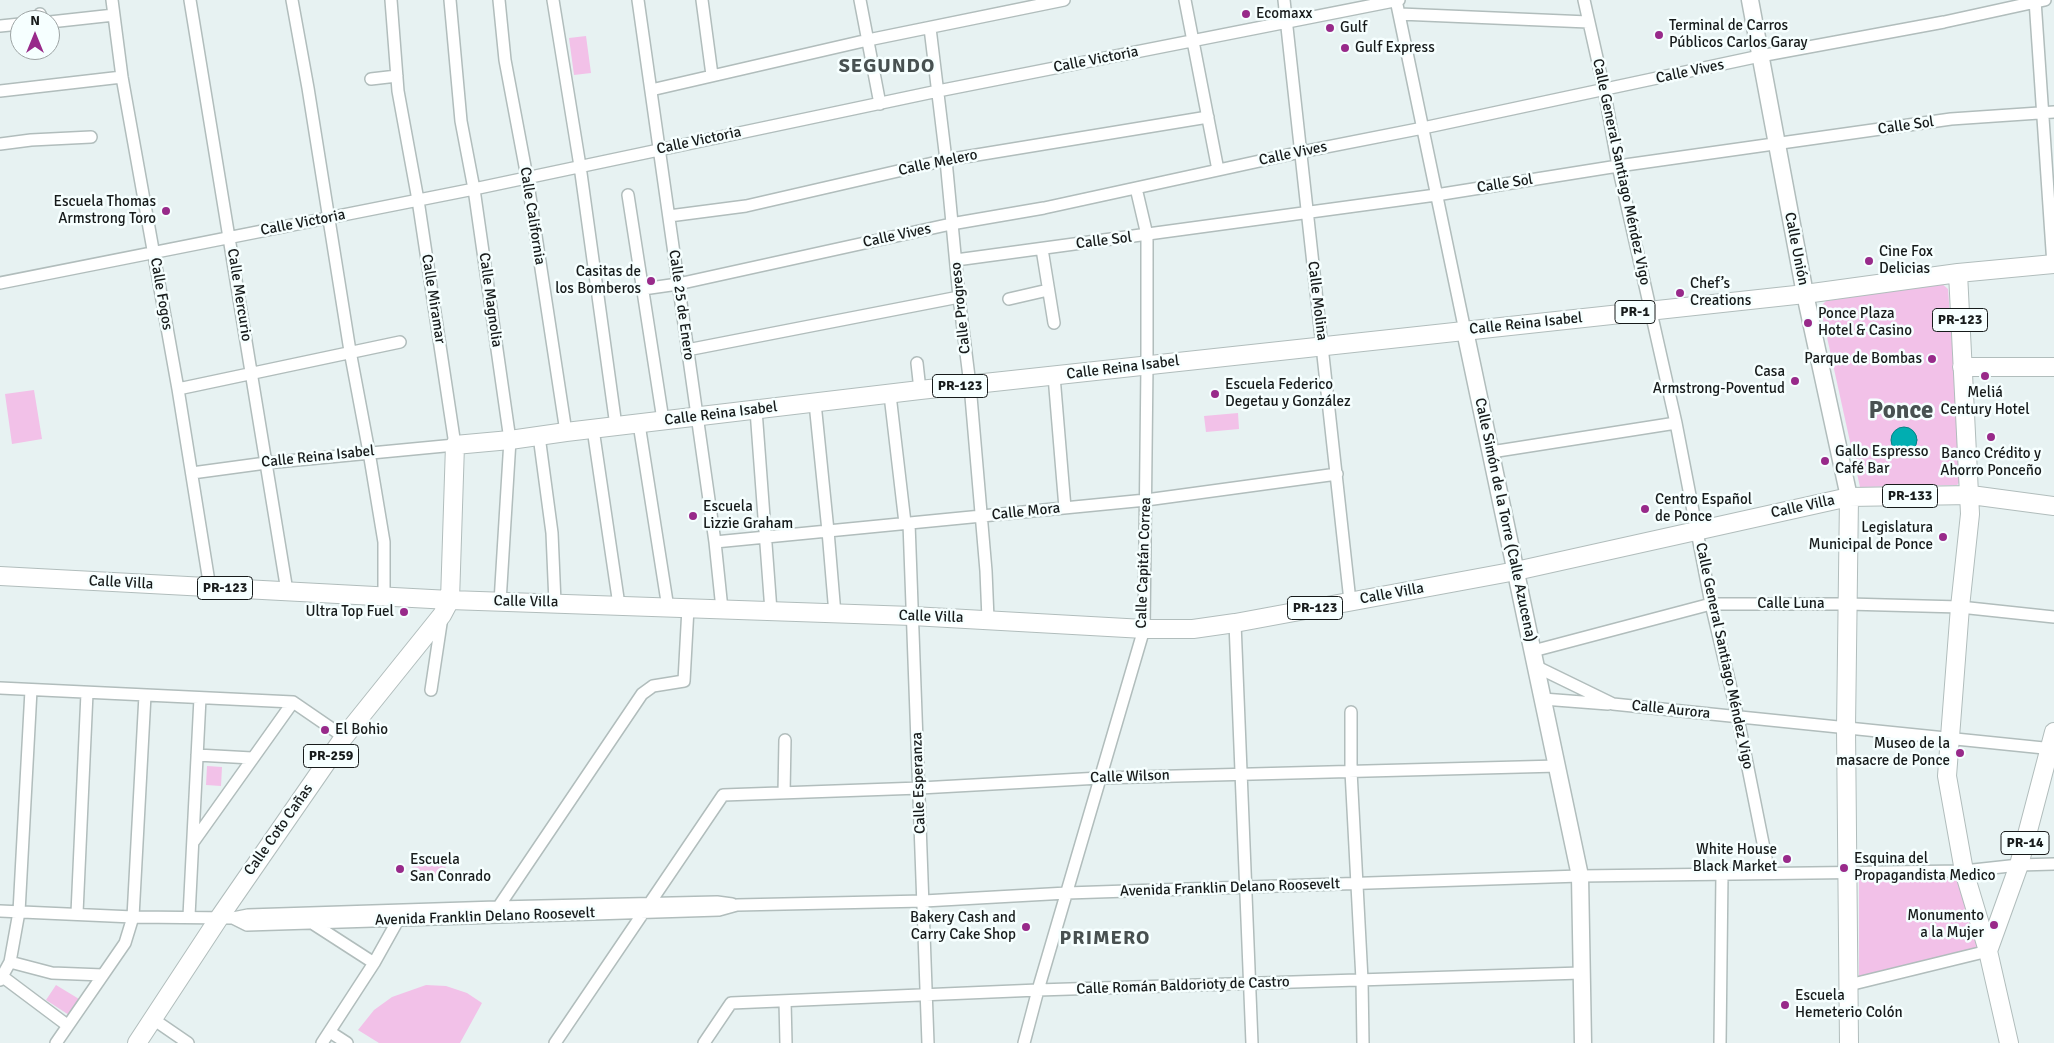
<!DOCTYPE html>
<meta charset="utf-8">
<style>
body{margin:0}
#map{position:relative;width:2054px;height:1043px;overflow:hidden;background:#e7f2f2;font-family:Signika,sans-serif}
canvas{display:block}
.north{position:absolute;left:10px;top:10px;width:50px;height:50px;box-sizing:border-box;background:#f6ffff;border:1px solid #9da4a4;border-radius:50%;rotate:0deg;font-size:14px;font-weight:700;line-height:20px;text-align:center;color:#171b1b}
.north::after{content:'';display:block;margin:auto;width:18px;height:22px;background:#982a8a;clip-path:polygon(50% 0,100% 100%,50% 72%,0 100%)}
</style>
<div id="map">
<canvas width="2054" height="1043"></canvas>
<div class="north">N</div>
</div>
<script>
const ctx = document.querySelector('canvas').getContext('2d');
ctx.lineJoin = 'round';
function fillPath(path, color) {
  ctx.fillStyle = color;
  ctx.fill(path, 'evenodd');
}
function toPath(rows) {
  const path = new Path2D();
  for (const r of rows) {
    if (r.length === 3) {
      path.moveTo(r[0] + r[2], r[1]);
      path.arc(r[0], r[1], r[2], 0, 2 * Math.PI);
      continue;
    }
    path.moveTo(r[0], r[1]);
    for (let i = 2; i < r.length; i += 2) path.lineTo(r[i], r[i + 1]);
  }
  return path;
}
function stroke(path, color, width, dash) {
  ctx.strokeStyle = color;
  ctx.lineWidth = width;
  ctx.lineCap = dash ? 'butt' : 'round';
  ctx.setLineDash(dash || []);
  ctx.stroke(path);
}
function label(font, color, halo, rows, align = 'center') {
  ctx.font = font + ' Signika,sans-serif';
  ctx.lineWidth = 5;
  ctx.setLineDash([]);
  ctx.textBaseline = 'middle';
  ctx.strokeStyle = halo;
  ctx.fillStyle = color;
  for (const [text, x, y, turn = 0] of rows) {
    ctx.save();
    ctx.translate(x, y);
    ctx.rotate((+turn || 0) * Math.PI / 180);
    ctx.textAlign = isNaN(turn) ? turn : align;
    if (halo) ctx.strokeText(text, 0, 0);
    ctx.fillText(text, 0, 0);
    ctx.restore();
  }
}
fillPath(toPath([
 [586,36,591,73,574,75,569,38],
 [1941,283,1948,289,1962,480,1957,485,1860,487,1821,310,1822,305,1826,301],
 [34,390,42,439,12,444,5,394],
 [1238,413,1239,429,1206,432,1204,416],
 [207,766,222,767,221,786,206,785],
 [445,856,446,876,413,877,412,857],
 [1961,879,1978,950,1859,978,1859,880],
 [56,985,79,999,69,1015,46,1000],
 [426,985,446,986,467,993,482,1003,460,1043,379,1043,358,1030,374,1010,392,997]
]), '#f2c1e8');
const water = toPath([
 [1904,440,13]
]);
fillPath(water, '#01aeb1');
stroke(water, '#088284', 1);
const street = toPath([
 [112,0,122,77,178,389,210,588],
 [190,0,287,591],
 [292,0,308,88,350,351,369,452,384,542,384,596],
 [450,0,461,121,474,189,510,440,500,602],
 [499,0,505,60,527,177,566,432],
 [553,0,580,166,616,426],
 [638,0,715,542,722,609],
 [702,0,712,75],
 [860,0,880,104],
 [1185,0,1218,170],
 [1284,0,1350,601],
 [1396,0,1465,331],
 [1584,0,1604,89,1618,166,1676,423,1711,604,1738,718,1769,873],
 [2035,0,2053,265],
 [40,14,42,20],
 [1400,14,1588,22],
 [50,22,114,15],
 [0,26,20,24],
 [930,28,946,160,959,297,970,385,986,571,988,619],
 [371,79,397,76],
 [651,90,868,40,1064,0],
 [0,91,122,77],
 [0,144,31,140,91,137],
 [628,195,663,420],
 [669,216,746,206,946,160,1208,117],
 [1042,249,1054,323],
 [956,260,1436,195,1618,166,1951,119,2054,112],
 [0,283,474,189,938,91,1399,0],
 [643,289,678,284,951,224,1044,208,1301,152,1423,128,1760,56,1944,22,2045,0],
 [1009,299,1048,290],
 [687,350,959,297],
 [917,363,920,390],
 [1054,376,1065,508],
 [178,389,400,342],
 [890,395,905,523],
 [815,403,828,531,835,614],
 [756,410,771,611],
 [639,424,668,608],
 [593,429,619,605],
 [539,436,552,533,555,603],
 [1491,452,1676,423],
 [192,473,266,463,455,445,418,200,398,91,391,0],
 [909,523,928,1043],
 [715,542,1146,500,1337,474],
 [1235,623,1252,1043],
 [1533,651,1711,604,1848,604,1960,607,2054,617],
 [1535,666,1613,704,2054,749],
 [0,688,293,702,344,737],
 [431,690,442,617],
 [1543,699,1608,704],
 [1351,712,1351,771,1362,980,1363,1043],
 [197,755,252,758],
 [784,793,785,740],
 [194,841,293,702],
 [0,911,133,917,233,918,248,915,497,907,717,902,732,904],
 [495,912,642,694,653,686,684,681,688,608],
 [77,913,87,693],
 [189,916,200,698],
 [233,918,247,925,719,910,737,905,924,901,1067,893,1580,876,1964,871,2019,865,2054,864],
 [312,923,374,963],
 [10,962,52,973,103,975],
 [3,977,67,1025],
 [0,980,10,962,19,912,31,690],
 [1849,985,1988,951],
 [785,1001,786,1043],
 [153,1019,188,1043],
 [330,1032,347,1043],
 [56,1043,125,943,133,917,145,695],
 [322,1043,374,963,398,920,398,915],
 [555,1043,723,795,920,788,1100,778,1558,766],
 [704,1043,731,1003,1038,990,1581,973],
 [1024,1043,1038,990,1144,629,1147,365,1147,235,1136,188],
 [1720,1043,1722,874]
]);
const secondary = toPath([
 [1750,0,1805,294,1849,497],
 [1465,331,1580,876,1583,1043]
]);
const primary = toPath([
 [1958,273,1970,514,1960,607,1947,776,1964,871,1988,951,2009,1043],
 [1962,367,2054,367],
 [1849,497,1846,728,1849,1043],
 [0,576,450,600,912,616,1144,629,1193,629,1235,623,1516,571,1849,497,1971,495,2054,506],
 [1988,951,2019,865,2054,732],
 [137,1043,219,918,344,737,442,615,450,600,455,445,510,440,566,432,920,390,1805,294,1958,273,2054,264]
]);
stroke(street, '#b1bdbc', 14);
stroke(secondary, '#b1bdbc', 19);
stroke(primary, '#b1bdbc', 20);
stroke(street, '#fff', 11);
stroke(secondary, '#fff', 16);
stroke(primary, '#fff', 18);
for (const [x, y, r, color] of [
 [1246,14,5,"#982a8a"],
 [1330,28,5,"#982a8a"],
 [1659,35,5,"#982a8a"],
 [1345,48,5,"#982a8a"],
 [166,211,5,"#982a8a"],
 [1869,261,5,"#982a8a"],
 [651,281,5,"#982a8a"],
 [1680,293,5,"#982a8a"],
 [1808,323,5,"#982a8a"],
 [1932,359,5,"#982a8a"],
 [1985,376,5,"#982a8a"],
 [1795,381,5,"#982a8a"],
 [1215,394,5,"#982a8a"],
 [1991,437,5,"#982a8a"],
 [1825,461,5,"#982a8a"],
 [1645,509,5,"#982a8a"],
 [693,516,5,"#982a8a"],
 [1943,537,5,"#982a8a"],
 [404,612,5,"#982a8a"],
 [325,730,5,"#982a8a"],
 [1960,753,5,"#982a8a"],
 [1787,859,5,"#982a8a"],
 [1844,868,5,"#982a8a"],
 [400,869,5,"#982a8a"],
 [1994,925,5,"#982a8a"],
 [1026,927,5,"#982a8a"],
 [1785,1005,5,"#982a8a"]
]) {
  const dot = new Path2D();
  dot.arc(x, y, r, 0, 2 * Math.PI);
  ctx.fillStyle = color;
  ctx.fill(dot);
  stroke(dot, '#f6ffff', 2);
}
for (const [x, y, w] of [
 [1635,312,40],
 [1960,320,55],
 [960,386,55],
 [1910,496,55],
 [225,588,55],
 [1315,608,55],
 [331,756,55],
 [2025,843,48]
]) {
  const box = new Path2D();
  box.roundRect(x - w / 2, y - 11.5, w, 23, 4);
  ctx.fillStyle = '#f6ffff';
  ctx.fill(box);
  stroke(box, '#171b1b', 1);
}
label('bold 14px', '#171b1b', null, [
 ["PR-1",1635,312],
 ["PR-123",1960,320],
 ["PR-123",960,386],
 ["PR-133",1910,496],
 ["PR-123",225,588],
 ["PR-123",1315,608],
 ["PR-259",331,756],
 ["PR-14",2025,843]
]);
label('15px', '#171b1b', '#f6ffff', [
 ["Ecomaxx",1256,14],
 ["Terminal de Carros",1669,26],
 ["Públicos Carlos Garay",1669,43],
 ["Gulf",1340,28],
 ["Gulf Express",1355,48],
 ["Escuela Thomas",156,202,"right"],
 ["Armstrong Toro",156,219,"right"],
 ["Cine Fox",1879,252],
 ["Delicias",1879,269],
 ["Casitas de",641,272,"right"],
 ["los Bomberos",641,289,"right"],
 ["Chef’s",1690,284],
 ["Creations",1690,301],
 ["Ponce Plaza",1818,314],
 ["Hotel & Casino",1818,331],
 ["Parque de Bombas",1922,359,"right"],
 ["Casa",1785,372,"right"],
 ["Armstrong-Poventud",1785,389,"right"],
 ["Escuela Federico",1225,385],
 ["Degetau y González",1225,402],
 ["Meliá",1985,393,"center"],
 ["Century Hotel",1985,410,"center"],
 ["Gallo Espresso",1835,452],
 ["Café Bar",1835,469],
 ["Banco Crédito y",1991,454,"center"],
 ["Ahorro Ponceño",1991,471,"center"],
 ["Centro Español",1655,500],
 ["de Ponce",1655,517],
 ["Escuela",703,507],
 ["Lizzie Graham",703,524],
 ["Legislatura",1933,528,"right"],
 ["Municipal de Ponce",1933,545,"right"],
 ["Ultra Top Fuel",394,612,"right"],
 ["El Bohio",335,730],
 ["Museo de la",1950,744,"right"],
 ["masacre de Ponce",1950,761,"right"],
 ["White House",1777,850,"right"],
 ["Black Market",1777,867,"right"],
 ["Esquina del",1854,859],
 ["Propagandista Medico",1854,876],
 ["Escuela",410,860],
 ["San Conrado",410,877],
 ["Monumento",1984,916,"right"],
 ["a la Mujer",1984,933,"right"],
 ["Bakery Cash and",1016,918,"right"],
 ["Carry Cake Shop",1016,935,"right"],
 ["Escuela",1795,996],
 ["Hemeterio Colón",1795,1013]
], 'left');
label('15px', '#171b1b', '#f6ffff', [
 ["Calle Victoria",1096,60,-11],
 ["Calle Vives",1690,72,-12],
 ["Calle Sol",1906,126,-8],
 ["Calle Victoria",699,141,-12],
 ["Calle Vives",1293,154,-12],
 ["Calle Melero",938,163,-12],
 ["Calle General Santiago Méndez Vigo",1621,172,78],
 ["Calle Sol",1505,184,-9],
 ["Calle California",532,216,81],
 ["Calle Victoria",303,223,-11],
 ["Calle Vives",897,236,-12],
 ["Calle Sol",1104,241,-7],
 ["Calle Unión",1796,249,79],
 ["Calle Fogos",161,294,80],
 ["Calle Mercurio",239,295,81],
 ["Calle Miramar",433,299,81],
 ["Calle Magnolia",490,300,82],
 ["Calle Molina",1317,301,83],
 ["Calle 25 de Enero",681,305,82],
 ["Calle Progreso",961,308,-96],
 ["Calle Reina Isabel",1526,324,-6],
 ["Calle Reina Isabel",1123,368,-7],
 ["Calle Reina Isabel",721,414,-7],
 ["Calle Reina Isabel",318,457,-6],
 ["Calle Villa",1803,507,-12],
 ["Calle Mora",1026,512,-6],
 ["Calle Simón de la Torre (Calle Azucena)",1505,520,78],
 ["Calle Capitán Correa",1144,563,-88],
 ["Calle Villa",121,583,3],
 ["Calle Villa",1392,594,-10],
 ["Calle Villa",526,602,1],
 ["Calle Luna",1791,604],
 ["Calle Villa",931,617,2],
 ["Calle General Santiago Méndez Vigo",1724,656,78],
 ["Calle Aurora",1671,710,6],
 ["Calle Wilson",1130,777,-2],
 ["Calle Esperanza",919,783,-92],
 ["Calle Coto Cañas",279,830,-55],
 ["Avenida Franklin Delano Roosevelt",1230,888,-2],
 ["Avenida Franklin Delano Roosevelt",485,917,-2],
 ["Calle Román Baldorioty de Castro",1183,986,-2]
]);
ctx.letterSpacing = '1px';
label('bold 20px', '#485151', '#f6ffff', [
 ["SEGUNDO",887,67],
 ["PRIMERO",1105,939]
]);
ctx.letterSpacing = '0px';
label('bold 25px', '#485151', '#f6ffff', [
 ["Ponce",1901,411]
]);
</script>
